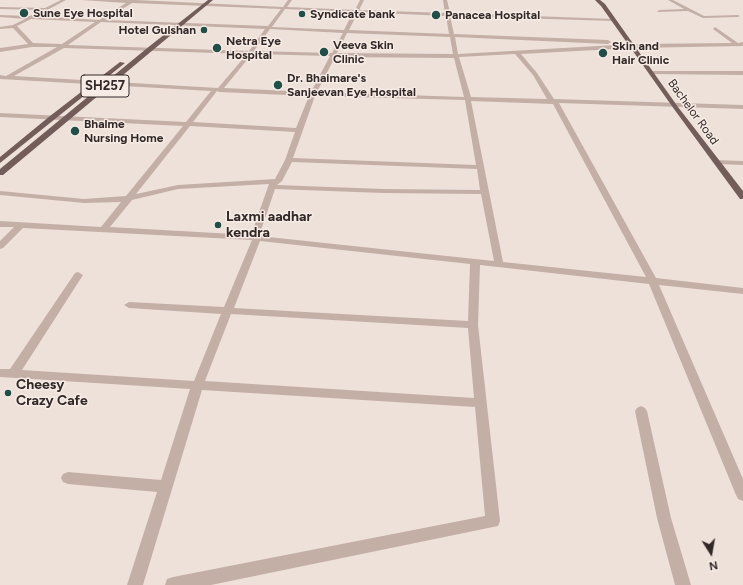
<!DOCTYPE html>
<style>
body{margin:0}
#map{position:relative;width:743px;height:585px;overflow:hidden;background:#eee1da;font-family:Figtree,sans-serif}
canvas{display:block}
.north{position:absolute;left:691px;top:533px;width:40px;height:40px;-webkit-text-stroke:3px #f6ebe5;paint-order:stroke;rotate:169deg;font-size:11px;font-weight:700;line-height:16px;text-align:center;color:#322827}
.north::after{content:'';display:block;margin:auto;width:14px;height:18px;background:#322827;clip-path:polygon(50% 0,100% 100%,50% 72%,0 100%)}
</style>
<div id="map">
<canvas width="743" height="585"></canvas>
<div class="north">N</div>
</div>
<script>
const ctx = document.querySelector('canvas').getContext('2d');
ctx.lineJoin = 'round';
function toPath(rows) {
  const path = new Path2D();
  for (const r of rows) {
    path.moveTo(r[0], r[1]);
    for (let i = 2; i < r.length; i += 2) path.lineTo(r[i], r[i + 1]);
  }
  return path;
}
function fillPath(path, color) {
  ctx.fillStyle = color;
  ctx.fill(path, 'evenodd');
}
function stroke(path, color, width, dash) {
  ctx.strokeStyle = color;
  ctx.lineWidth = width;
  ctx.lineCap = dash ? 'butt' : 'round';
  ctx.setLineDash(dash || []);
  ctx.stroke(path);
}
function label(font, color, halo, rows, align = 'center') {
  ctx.font = font + ' Figtree,sans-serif';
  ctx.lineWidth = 3;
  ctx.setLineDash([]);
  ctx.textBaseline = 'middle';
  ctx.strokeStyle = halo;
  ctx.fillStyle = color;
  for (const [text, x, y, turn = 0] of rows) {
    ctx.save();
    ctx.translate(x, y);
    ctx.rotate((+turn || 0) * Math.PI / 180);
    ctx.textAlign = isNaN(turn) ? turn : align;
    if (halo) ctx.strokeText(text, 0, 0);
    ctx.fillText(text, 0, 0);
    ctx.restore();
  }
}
fillPath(toPath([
 [61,0,66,0,36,16,99,20,126,3,81,0,136,0,283,7,288,0,292,0,287,7,355,10,360,0,364,0,359,10,445,13,443,0,447,0,450,13,614,19,616,20,614,21,450,16,454,34,608,40,611,42,608,44,455,37,458,54,633,44,732,43,713,29,715,27,738,43,743,42,743,46,633,48,521,54,537,73,554,99,743,105,743,109,559,103,656,278,743,288,743,294,659,285,743,479,743,501,738,499,736,495,649,284,480,265,478,325,500,521,498,526,211,585,165,585,167,579,173,577,485,516,475,407,202,390,143,585,127,585,157,492,68,484,63,482,61,478,63,474,68,472,161,480,190,389,0,377,0,369,10,369,75,273,78,272,83,275,22,370,194,381,221,314,129,308,124,305,129,302,224,307,252,240,23,228,3,248,0,249,0,241,14,227,0,227,0,221,101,227,121,202,84,203,0,195,0,191,84,199,126,196,183,126,0,117,0,113,186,122,211,91,0,79,0,75,6,76,57,47,32,47,0,52,0,48,28,44,13,28,0,29,0,27,13,25,25,19,0,17,0,15,30,16,41,10,0,9,0,7,45,8,61,0],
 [132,3,281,9,268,26,105,20,132,3],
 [285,9,353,12,344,30,272,27,285,9],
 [358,12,446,16,449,34,349,30,358,12],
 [31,19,95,22,62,44,33,43,17,26,31,19],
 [101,22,265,29,249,51,68,45,101,22],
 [270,29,343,33,332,53,254,51,270,29],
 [347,33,450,37,453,54,337,53,347,33],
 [64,48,247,54,218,88,14,76,64,48],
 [252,54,330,56,311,92,224,88,252,54],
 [515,54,533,75,547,99,471,97,459,57,515,54],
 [335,57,454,58,464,97,317,92,335,57],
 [217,91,219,92,309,96,296,128,193,122,217,91],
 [315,96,465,100,476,165,293,158,315,96],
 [471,101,553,104,646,277,503,262,471,101],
 [190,126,295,132,285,160,275,179,178,185,136,194,190,126],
 [292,162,477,169,480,190,383,189,277,185,282,181,292,162],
 [269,184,251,235,110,227,132,200,178,189,269,184],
 [275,189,383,193,481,194,494,261,259,236,275,189],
 [260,241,470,264,468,321,234,308,260,241],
 [231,314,468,328,474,398,205,381,231,314],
 [668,0,673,0,704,16,738,15,740,16,738,17,703,18,688,11,657,12,659,10,684,9,668,0],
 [652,71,743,71,743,75,650,74,649,73,652,71],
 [714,160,743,161,743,165,717,164,713,162,714,160],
 [641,406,645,408,647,411,671,518,691,585,675,585,657,518,635,411,637,408,641,406]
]), '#c4afa7');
fillPath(toPath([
 [208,0,213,0,3,175,0,175,0,169,146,49,208,0],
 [595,0,600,0,605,4,678,107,743,191,743,199,740,199,674,109,601,6,595,0],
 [120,62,125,63,0,163,0,157,50,116,120,62]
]), '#725d5a');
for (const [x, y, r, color] of [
 [24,13,5,"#224e48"],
 [302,14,4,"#224e48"],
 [436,15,5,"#224e48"],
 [204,30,4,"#224e48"],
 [217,48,5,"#224e48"],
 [324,52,5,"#224e48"],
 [603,53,5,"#224e48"],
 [278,85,5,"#224e48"],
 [75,131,5,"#224e48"],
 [218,225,4,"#224e48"],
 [8,393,4,"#224e48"]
]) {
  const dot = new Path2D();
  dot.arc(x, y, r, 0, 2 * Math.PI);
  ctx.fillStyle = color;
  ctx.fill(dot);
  stroke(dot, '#f6ebe5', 1.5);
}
label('bold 12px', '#322827', '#f6ebe5', [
 ["Sune Eye Hospital",33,13],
 ["Syndicate bank",310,14],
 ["Panacea Hospital",445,15],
 ["Hotel Gulshan",196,30,"right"],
 ["Netra Eye",226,41],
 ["Hospital",226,55],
 ["Veeva Skin",333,45],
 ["Clinic",333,59],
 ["Skin and",612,46],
 ["Hair Clinic",612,60],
 ["Dr. Bhaimare's",287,78],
 ["Sanjeevan Eye Hospital",287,92],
 ["Bhalme",84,124],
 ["Nursing Home",84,138]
], 'left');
label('12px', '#322827', '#f6ebe5', [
 ["Bachelor Road",693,112,54]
]);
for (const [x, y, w] of [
 [105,86,48]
]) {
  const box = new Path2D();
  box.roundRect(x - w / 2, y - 11, w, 22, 3);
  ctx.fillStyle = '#f6ebe5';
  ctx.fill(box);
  stroke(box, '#322827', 1);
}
label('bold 13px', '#322827', null, [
 ["SH257",105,86]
]);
label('bold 14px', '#322827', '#f6ebe5', [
 ["Laxmi aadhar",226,217],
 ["kendra",226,233],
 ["Cheesy",16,385],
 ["Crazy Cafe",16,401]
], 'left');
</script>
